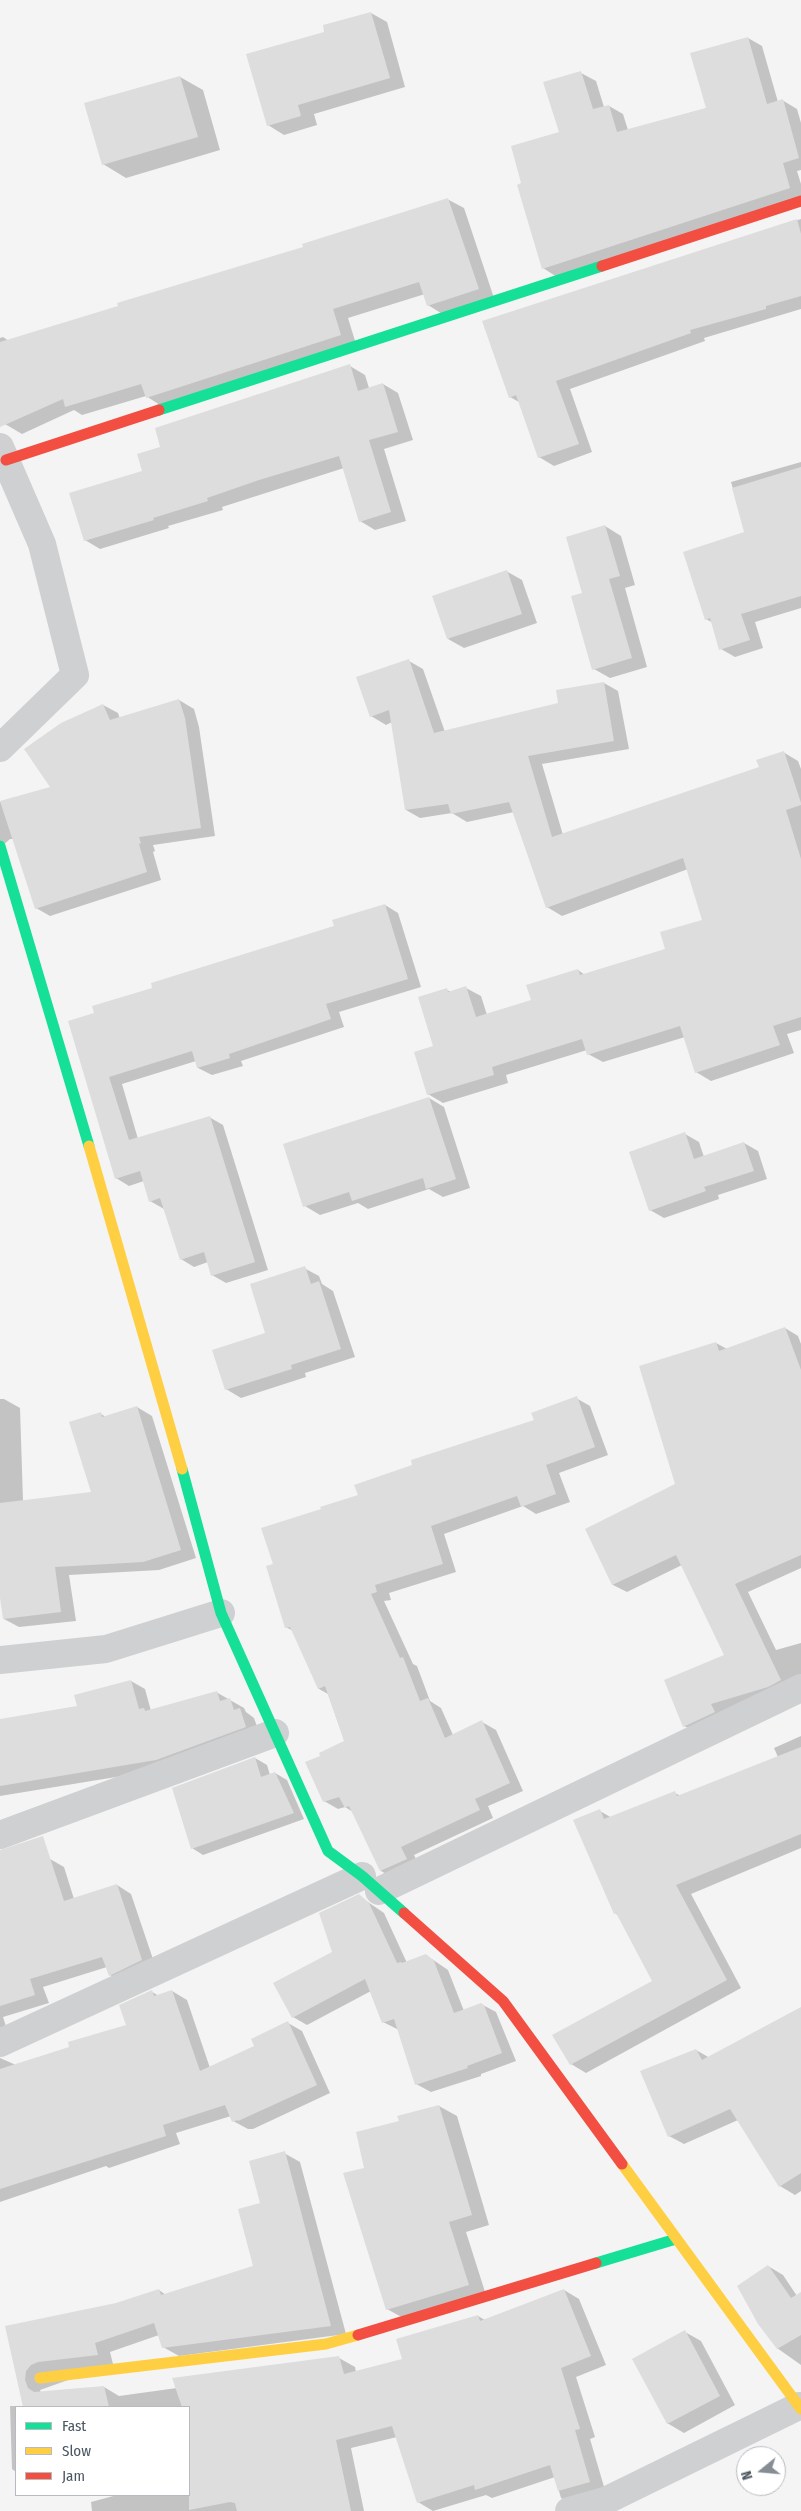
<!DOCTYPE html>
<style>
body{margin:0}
#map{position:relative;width:801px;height:2511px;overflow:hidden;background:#f4f4f4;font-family:"Fira Sans Condensed",sans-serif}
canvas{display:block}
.legend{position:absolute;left:15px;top:2406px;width:175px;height:90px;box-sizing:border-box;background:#fff;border:1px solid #b7bbc0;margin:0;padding:6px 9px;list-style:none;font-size:15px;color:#4a5661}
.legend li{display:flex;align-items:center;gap:10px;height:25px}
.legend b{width:25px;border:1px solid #b7bbc0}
.north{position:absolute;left:736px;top:2446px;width:50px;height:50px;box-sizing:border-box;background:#fff;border:1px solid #b7bbc0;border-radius:50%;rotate:253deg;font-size:14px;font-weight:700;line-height:20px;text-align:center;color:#4a5661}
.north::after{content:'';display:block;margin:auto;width:18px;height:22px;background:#868d94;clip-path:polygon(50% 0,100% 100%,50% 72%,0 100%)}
</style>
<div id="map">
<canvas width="801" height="2511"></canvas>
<ul class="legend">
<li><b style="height:6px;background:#16e098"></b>Fast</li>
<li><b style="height:6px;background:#ffcf43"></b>Slow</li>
<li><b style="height:6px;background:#f24e42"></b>Jam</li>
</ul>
<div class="north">N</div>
</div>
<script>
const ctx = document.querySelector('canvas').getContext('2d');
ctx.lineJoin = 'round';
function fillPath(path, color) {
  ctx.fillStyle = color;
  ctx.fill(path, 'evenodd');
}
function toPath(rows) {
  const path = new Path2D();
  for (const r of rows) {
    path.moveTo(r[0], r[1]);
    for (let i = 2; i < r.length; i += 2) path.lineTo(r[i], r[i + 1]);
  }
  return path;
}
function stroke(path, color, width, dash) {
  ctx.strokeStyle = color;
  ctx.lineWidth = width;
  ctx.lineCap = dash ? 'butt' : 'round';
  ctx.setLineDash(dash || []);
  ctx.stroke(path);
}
fillPath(toPath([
 [371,13,387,22,405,87,314,114,317,125,284,135,268,125,326,32],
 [748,38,762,46,778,102,782,100,797,109,801,123,801,170,797,171,801,184,801,197,557,277,543,268,523,184,560,133,581,73,596,81,604,107,609,106,623,114,628,130,707,108],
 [180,77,203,90,220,150,126,178,103,164],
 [447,199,464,208,494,298,444,315,428,305,425,294,348,318,356,344,163,407,146,396,82,415,74,410,22,434,5,424,0,412,0,338,3,337,9,341,304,248],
 [801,219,801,309,704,338,705,341,570,389,592,452,554,466,539,457,519,402,510,397,484,322],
 [350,366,365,375,369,388,383,384,398,393,413,440,384,449,406,521,375,530,360,521,344,468,222,507,223,510,168,526,169,528,100,549,85,540,162,448],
 [801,462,801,608,755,622,763,648,735,657,721,649,713,623,706,619,746,533,731,482],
 [605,526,621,536,635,585,625,588,647,667,610,678,594,669,584,594],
 [506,571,522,580,537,623,464,648,448,639],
 [409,661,423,669,445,732,560,704,604,683,618,691,629,749,542,764,563,835,760,768,783,752,798,761,801,769,801,1030,787,1034,794,1053,711,1081,696,1072,685,1037,603,1062,588,1054,587,1050,506,1075,508,1083,443,1103,428,1094,435,1047,447,990,451,992,466,988,481,996,487,1015,533,1001,578,970,585,975,667,949,703,921,688,869,562,916,547,907,514,812,467,822,452,813,420,818,406,810,392,722,386,725,371,716],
 [179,700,194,709,199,727,215,836,153,845,155,851,153,852,161,880,50,916,36,908,14,839,10,839,0,848,0,802,52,788,103,705,118,713,120,719],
 [385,905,398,913,421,987,339,1012,344,1027,241,1061,243,1066,212,1075,198,1068,196,1061,122,1084,138,1139,209,1117,223,1125,268,1270,226,1283,212,1275,208,1262,194,1267,181,1259,164,1209,150,1201,144,1181,129,1186,116,1178,96,1014,154,989,335,926],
 [429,1098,444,1107,470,1188,443,1197,429,1189,368,1209,358,1203,320,1215,305,1206],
 [685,1134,699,1142,704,1157,744,1143,758,1151,767,1179,718,1195,719,1199,664,1218,650,1210],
 [304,1268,319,1276,322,1284,333,1291,355,1357,305,1373,306,1377,241,1398,226,1389,266,1333],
 [785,1328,798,1336,801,1344,801,1568,748,1592,776,1650,801,1643,801,1684,698,1733,684,1726,725,1656,682,1565,627,1592,613,1585,587,1530,677,1484,716,1343,727,1349],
 [576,1398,590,1406,608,1455,559,1473,570,1502,536,1514,523,1506,444,1534,456,1572,389,1593,391,1600,384,1601,413,1664,417,1666,430,1701,441,1708,453,1735,482,1722,496,1730,523,1791,488,1806,493,1818,414,1855,420,1867,395,1879,381,1871,353,1812,345,1807,338,1809,324,1801,322,1757,345,1742,328,1694,319,1689,293,1631,286,1627,275,1565,323,1510,536,1421],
 [0,1399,4,1399,20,1408,23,1501,93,1493,101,1414,106,1417,137,1407,152,1416,196,1558,159,1570,69,1575,76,1621,19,1627,4,1619,0,1588],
 [131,1681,145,1689,151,1711,216,1692,244,1708,246,1712,254,1718,260,1735,171,1768,0,1796,0,1722,79,1707],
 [801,1736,801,1848,691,1894,741,1988,586,2073,571,2064,654,1981,619,1916,615,1913,600,1811,612,1818,675,1793,681,1796,778,1757,774,1748],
 [255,1758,267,1765,270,1775,275,1773,287,1780,304,1819,203,1855,192,1848],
 [50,1859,64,1867,74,1899,117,1885,131,1894,156,1968,124,1983,110,1975,107,1967,43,1987,49,2003,3,2017,9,2036,0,2047,0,1912],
 [359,1896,384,1913,407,1963,426,1955,448,1970,464,2011,481,2004,496,2012,516,2061,481,2074,481,2076,431,2092,416,2084,399,2030,383,2022,371,1991,307,2025,293,2017,334,1952],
 [172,1991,187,2000,210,2068,256,2047,288,2023,302,2031,330,2093,253,2129,248,2129,233,2121,231,2116,176,2133,180,2144,109,2168,106,2166,0,2202,0,2058,16,2065,71,2048,127,2026,152,1992,159,1996],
 [801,2009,801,2191,795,2195,780,2186,738,2120,684,2144,669,2136,696,2050,710,2058],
 [439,2106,457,2116,489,2225,466,2232,486,2295,405,2319,387,2309,366,2169,400,2122],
 [284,2153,300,2162,346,2334,179,2356,163,2347,159,2335,110,2352,113,2364,40,2390,42,2395,104,2387,119,2396,177,2388,339,2358,355,2367,356,2372,403,2360,478,2316,485,2320,564,2290,579,2299,606,2365,576,2377,595,2437,590,2439,607,2497,577,2507,561,2498,555,2477,492,2498,486,2495,433,2511,418,2502,397,2437,351,2448,364,2511,92,2511,91,2502,117,2495,189,2495,189,2407,16,2407,16,2472,12,2469,10,2406,24,2406,7,2327,116,2304,159,2290,166,2295,254,2266,262,2204],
 [768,2266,783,2275,797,2296,801,2293,801,2365,777,2348],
 [685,2332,701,2341,735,2405,684,2433,667,2423]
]), '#0003');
fillPath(toPath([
 [371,12,390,78,298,105,301,116,267,126,246,54,324,32,323,25],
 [748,37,767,104,783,99,799,158,783,163,790,188,542,269,517,185,521,183,511,146,559,132,543,82,581,71,593,109,609,105,617,132,706,108,690,53],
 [180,76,198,137,102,165,84,103],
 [448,198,479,289,427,306,419,282,333,309,341,335,146,398,141,384,65,407,63,399,0,427,0,342,118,306,117,303,303,247,302,244],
 [797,219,801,234,801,296,766,306,766,309,690,330,691,333,556,381,579,444,538,458,516,395,509,398,482,321],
 [350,364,358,391,383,383,398,432,369,440,391,512,359,522,339,456,259,480,207,498,208,501,153,518,154,520,84,541,69,493,142,471,137,454,160,447,155,428],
 [801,467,801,596,741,614,750,640,719,650,710,618,705,620,683,552,744,532,732,488],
 [605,525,620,576,609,579,632,658,592,670,571,596,582,593,566,537],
 [507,570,522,614,447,639,432,596],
 [409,659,434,733,558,703,556,690,604,682,614,741,528,756,552,837,759,767,756,760,784,751,801,803,801,805,786,810,801,859,801,1017,773,1026,780,1045,695,1073,680,1026,587,1055,582,1039,492,1067,494,1075,427,1095,414,1052,433,1046,418,997,447,988,448,992,466,986,476,1017,531,1000,526,985,578,969,580,975,665,949,660,932,702,920,683,858,546,908,509,802,451,814,448,804,405,810,389,710,370,717,356,677],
 [179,699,185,718,201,828,139,837,141,843,139,844,147,872,35,909,0,801,50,787,24,749,61,723,103,704,110,720],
 [385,904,408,979,326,1004,331,1019,229,1054,230,1058,197,1068,192,1051,109,1077,129,1140,210,1116,255,1262,211,1276,204,1252,180,1260,160,1198,149,1202,140,1171,115,1179,68,1021,94,1013,92,1006,152,988,151,983,334,926,332,920],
 [429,1097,456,1179,426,1189,423,1178,352,1201,349,1192,303,1207,283,1144],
 [685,1132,694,1159,744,1142,754,1171,704,1187,706,1191,649,1211,629,1152],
 [305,1266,311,1284,319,1281,341,1349,291,1365,292,1369,225,1390,212,1350,265,1333,250,1284],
 [785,1327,801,1370,801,1555,735,1584,781,1680,768,1687,711,1704,715,1712,683,1727,664,1680,724,1655,676,1555,612,1585,585,1529,675,1484,639,1366,716,1342,719,1351],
 [577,1396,595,1447,546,1465,556,1494,521,1507,517,1496,431,1526,443,1564,375,1585,377,1592,371,1594,400,1658,403,1657,420,1701,428,1698,445,1738,482,1720,510,1783,475,1799,480,1810,401,1847,407,1859,380,1871,349,1806,345,1808,339,1797,323,1802,305,1762,320,1756,319,1753,344,1741,325,1686,318,1689,290,1627,285,1628,266,1566,273,1564,261,1528,321,1509,320,1507,358,1495,354,1485,412,1465,411,1460,534,1420,531,1413],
 [137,1406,181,1550,143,1562,55,1567,61,1612,3,1619,0,1598,0,1503,91,1492,69,1422,101,1412,102,1417],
 [131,1680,139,1709,144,1708,145,1711,217,1691,220,1701,230,1698,234,1710,240,1708,246,1727,156,1760,0,1786,0,1719,77,1706,74,1695],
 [801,1747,801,1834,676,1885,727,1980,570,2065,552,2035,652,1981,616,1913,614,1914,573,1820,600,1809,604,1819,675,1791,677,1796],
 [255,1757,261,1777,275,1772,294,1813,191,1849,172,1788],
 [43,1836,64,1901,117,1884,142,1960,109,1976,102,1957,30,1979,35,1995,0,2006,0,1850],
 [359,1894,369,1903,397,1963,401,1962,402,1963,426,1954,434,1961,454,2013,481,2003,484,2005,502,2053,467,2066,468,2068,415,2085,394,2019,382,2023,365,1979,292,2018,273,1983,332,1952,319,1913],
 [152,1990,154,1996,172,1990,200,2071,254,2046,251,2039,288,2021,317,2085,238,2121,238,2120,232,2122,225,2105,163,2125,166,2136,0,2189,0,2069,69,2047,68,2042,126,2025,119,2005],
 [801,2007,801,2173,779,2187,730,2109,668,2137,640,2071,696,2049,702,2060],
 [439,2105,472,2215,449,2222,469,2285,386,2310,343,2173,364,2168,356,2132,399,2121,397,2116],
 [285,2151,331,2326,162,2348,154,2323,95,2343,98,2355,38,2362,31,2365,26,2371,25,2380,28,2388,34,2392,104,2386,109,2407,23,2407,5,2326,116,2303,159,2289,161,2295,253,2266,238,2209,260,2203,249,2161],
 [768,2265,791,2298,801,2292,801,2335,777,2349,758,2324,737,2286],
 [564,2289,591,2356,561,2368,580,2429,575,2430,590,2482,558,2491,550,2465,475,2490,474,2485,417,2503,392,2426,336,2440,351,2511,237,2511,235,2503,230,2502,189,2510,189,2407,182,2407,172,2378,339,2356,344,2374,402,2359,396,2339,478,2315,480,2321],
 [685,2330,720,2396,667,2424,632,2359]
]), '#ddddde');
stroke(toPath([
 [0,447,42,544,75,675,0,748],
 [0,1660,106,1649,221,1613],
 [0,1835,275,1733],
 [379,1891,801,1688],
 [0,2043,362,1876],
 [569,2511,605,2501,799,2406]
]), '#ced0d2', 28);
stroke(toPath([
 [159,410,602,266],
 [0,846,89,1146],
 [182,1469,221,1613,328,1851,362,1876,404,1913],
 [596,2263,676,2239]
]), '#16e098', 11);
stroke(toPath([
 [89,1146,182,1469],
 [622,2164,801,2409],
 [40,2378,326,2344,358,2335]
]), '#ffcf43', 11);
stroke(toPath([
 [602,266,801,201],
 [6,460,159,410],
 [404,1913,503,2001,622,2164],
 [358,2335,596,2263]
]), '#f24e42', 11);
</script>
